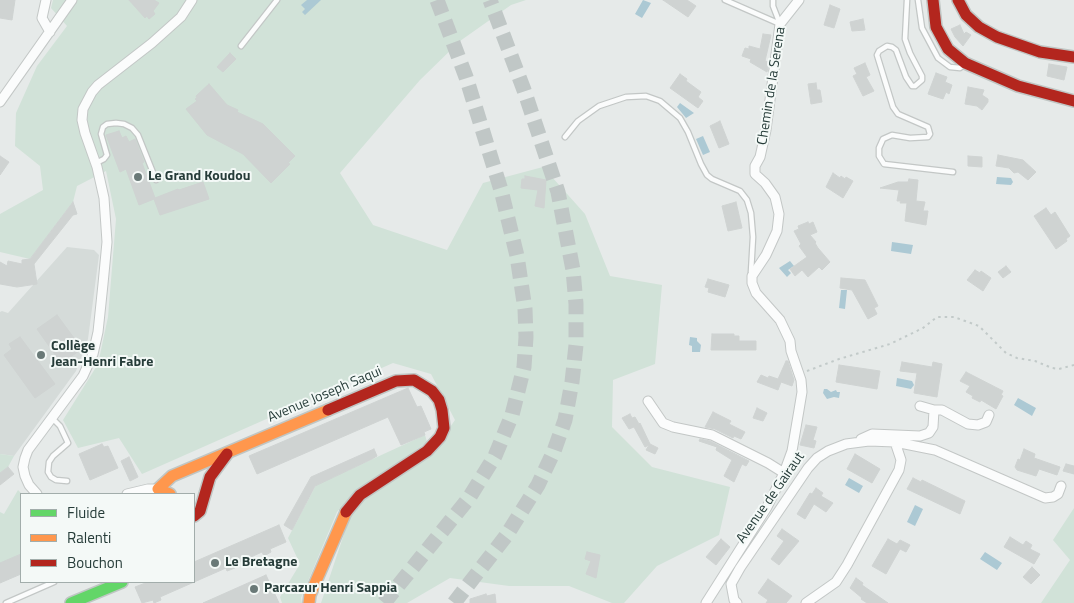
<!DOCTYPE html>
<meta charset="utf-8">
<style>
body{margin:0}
#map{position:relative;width:1074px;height:603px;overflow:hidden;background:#e6eae9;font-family:"Titillium Web",sans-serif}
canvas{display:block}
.legend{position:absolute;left:20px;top:493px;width:175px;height:90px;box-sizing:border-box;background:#f4f9f7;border:1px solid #a2adab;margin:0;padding:6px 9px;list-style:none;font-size:15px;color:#263c39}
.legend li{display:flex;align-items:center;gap:10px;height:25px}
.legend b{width:25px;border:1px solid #a2adab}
</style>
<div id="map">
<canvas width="1074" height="603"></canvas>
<ul class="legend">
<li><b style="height:6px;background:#63d668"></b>Fluide</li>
<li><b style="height:6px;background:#ff974d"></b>Ralenti</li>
<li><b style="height:6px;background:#b3261e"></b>Bouchon</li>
</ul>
</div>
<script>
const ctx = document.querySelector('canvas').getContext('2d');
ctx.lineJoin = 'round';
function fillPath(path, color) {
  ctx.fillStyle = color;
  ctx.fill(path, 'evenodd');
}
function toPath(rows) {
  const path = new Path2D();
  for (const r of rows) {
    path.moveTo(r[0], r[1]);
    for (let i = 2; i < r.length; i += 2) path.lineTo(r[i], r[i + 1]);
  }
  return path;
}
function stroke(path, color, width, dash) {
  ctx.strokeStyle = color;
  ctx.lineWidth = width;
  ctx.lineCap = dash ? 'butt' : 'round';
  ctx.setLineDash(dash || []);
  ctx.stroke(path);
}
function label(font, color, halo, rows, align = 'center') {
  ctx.font = font + ' "Titillium Web",sans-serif';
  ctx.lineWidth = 4;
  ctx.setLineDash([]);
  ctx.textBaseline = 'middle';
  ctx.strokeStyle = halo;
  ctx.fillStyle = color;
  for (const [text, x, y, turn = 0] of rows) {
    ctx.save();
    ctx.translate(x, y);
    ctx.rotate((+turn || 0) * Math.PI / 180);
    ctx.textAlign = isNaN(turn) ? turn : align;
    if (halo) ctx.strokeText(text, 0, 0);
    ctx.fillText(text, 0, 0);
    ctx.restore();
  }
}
fillPath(toPath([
 [67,247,94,250,99,255,88,339,76,371,14,456,0,454,0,312,2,311,8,313]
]), '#d5dbd9');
fillPath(toPath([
 [53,0,526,0,511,5,460,41,420,80,340,173,373,225,447,250,483,183,543,167,585,214,610,276,662,285,655,364,613,380,612,427,652,467,730,487,719,535,657,566,624,603,612,603,569,586,509,586,450,578,407,603,321,603,353,507,435,449,455,420,431,374,393,363,142,474,119,438,78,448,63,420,98,364,108,317,116,219,106,171,77,186,73,202,30,259,0,252,0,214,43,190,40,166,15,146,16,113,37,66,67,26,51,8],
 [425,435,427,442,349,498,337,512,301,598,302,603,282,603,280,597,300,564,288,538,316,485],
 [0,454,14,456,8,467,0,473],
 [18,490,22,494,21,554,0,564,0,512,4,514],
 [1074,508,1074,603,1041,603,1070,560,1053,540]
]), '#d1e2d8');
fillPath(toPath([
 [307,0,321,0,305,15,302,12,305,9,301,5],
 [643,0,651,3,642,18,635,14],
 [680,103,694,113,686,118,677,107],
 [703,136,710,152,703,155,696,139],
 [997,177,1011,178,1013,182,1011,185,996,184],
 [892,242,913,245,911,254,891,251],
 [790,261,794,266,788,270,791,273,787,277,779,268],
 [841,290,847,290,845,309,839,308],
 [690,337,697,338,697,341,701,345,700,352,692,352,692,346,689,345],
 [897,378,912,381,914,385,911,389,896,386],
 [824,389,827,389,831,392,836,390,837,392,840,392,839,398,834,397,827,399,823,393],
 [1018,398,1036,408,1032,416,1014,405],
 [849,478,863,486,859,493,845,485],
 [915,505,923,509,915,526,907,522],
 [985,552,1002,563,997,570,980,559]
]), '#acc9d4');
const building = toPath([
 [0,0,15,0,12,20,0,18,0,0],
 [129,0,154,0,159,3,153,11,155,14,149,19,147,16,145,18,129,0],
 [663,0,687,0,696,6,688,17,663,0],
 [830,5,840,9,834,28,824,25,830,5],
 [863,19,865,30,852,31,850,22,863,19],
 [960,25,964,34,966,32,971,35,963,46,955,37,951,29,960,25],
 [763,34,771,35,765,61,769,62,767,72,750,62,751,59,742,56,745,48,749,49,749,46,760,49,763,34],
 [230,53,236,59,223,72,217,67,230,53],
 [865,63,870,75,866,77,874,91,863,96,853,76,857,74,854,68,865,63],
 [1049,64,1067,67,1064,80,1047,76,1049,64],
 [936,73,947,77,945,82,952,85,949,94,946,92,943,99,928,94,936,73],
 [680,74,687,79,686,81,701,92,698,97,703,101,698,108,670,88,680,74],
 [816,83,817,90,820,90,822,102,811,104,808,84,816,83],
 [209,84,227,105,238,110,237,112,263,124,295,156,288,163,290,164,271,183,243,154,207,135,186,109,197,101,195,99,197,98,196,96,209,84],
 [968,87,984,90,982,95,988,99,988,102,982,110,977,106,965,104,968,87],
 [720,121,729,144,719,148,710,126,720,121],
 [119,131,122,138,126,136,129,142,135,139,144,162,142,163,155,198,178,189,179,190,203,182,209,199,160,215,154,199,139,205,126,169,120,172,106,135,119,131],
 [998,155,1023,160,1036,172,1028,180,1018,172,1014,173,1009,168,996,166,998,155],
 [0,156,9,162,0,175,0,156],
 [968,156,982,157,982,167,968,166,968,156],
 [833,173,840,178,841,176,845,179,846,177,853,181,843,198,826,187,833,173],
 [525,176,546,180,544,208,535,206,538,190,521,188,522,179,525,179,525,176],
 [909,179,918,180,916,201,925,202,923,211,928,211,926,225,905,221,907,203,900,203,901,201,897,201,899,190,880,188,898,182,908,182,909,179],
 [73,202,77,214,73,215,34,264,37,284,17,287,0,284,0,262,7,266,8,261,22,264,22,260,30,259,73,202],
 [736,202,742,228,728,231,722,206,736,202],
 [1046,208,1051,215,1055,212,1070,236,1066,239,1067,241,1056,249,1034,216,1046,208],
 [808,222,809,224,813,222,817,232,810,235,816,242,815,243,818,248,830,262,822,270,819,267,808,277,802,270,795,276,790,269,807,257,799,246,801,244,794,231,799,229,798,226,808,222],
 [1006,266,1011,272,1003,278,998,272,1006,266],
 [975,270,980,273,981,271,991,278,983,291,967,280,975,270],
 [841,278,865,280,878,306,874,308,877,314,868,319,852,290,840,288,841,278],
 [708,279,729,285,725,297,708,292,709,288,705,287,708,279],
 [57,315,82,349,61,363,37,329,57,315],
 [712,334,734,334,734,336,739,336,739,341,756,341,756,350,711,350,712,334],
 [20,337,55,384,35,398,4,355,12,349,9,344,20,337],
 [786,361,788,361,794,380,792,386,781,382,778,390,757,382,761,375,768,378,769,376,778,379,786,361],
 [902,362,932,367,933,362,942,364,937,397,914,393,917,373,900,371,902,362],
 [839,365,880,371,877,389,836,382,839,365],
 [966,372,1003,391,1001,395,1003,396,996,409,981,400,980,402,972,398,973,396,966,392,970,386,960,381,966,372],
 [408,388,417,407,421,406,431,429,424,432,425,435,401,445,388,417,257,474,249,456,408,388],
 [757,408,767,413,763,421,753,418,757,408],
 [713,412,731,421,729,424,745,432,741,439,734,436,733,438,715,429,705,427,713,412],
 [630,414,632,418,635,417,639,424,640,423,650,444,658,448,655,454,646,450,649,445,645,447,634,427,629,429,622,418,630,414],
 [806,425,817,427,813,440,816,441,814,448,800,445,806,425],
 [700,439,710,441,749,461,746,466,742,464,734,482,724,476,732,460,716,450,717,447,699,441,700,439],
 [102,444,104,447,108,446,118,468,90,480,79,454,102,444],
 [374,449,377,456,372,459,315,486,292,530,284,525,311,477,374,449],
 [1024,449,1035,454,1034,458,1060,467,1057,475,1039,469,1036,476,1017,470,1015,467,1018,459,1020,460,1024,449],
 [855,454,880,469,872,483,847,469,855,454],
 [129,457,138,477,130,481,121,461,129,457],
 [1066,464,1074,466,1074,474,1063,471,1066,464],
 [8,467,14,474,0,485,0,473,8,467],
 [913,478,921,482,922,480,965,501,960,514,907,489,913,478],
 [816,488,823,493,821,496,833,503,826,512,814,504,805,519,797,514,810,493,812,494,816,488],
 [279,525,286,542,270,549,271,552,264,556,262,552,233,565,235,568,227,571,226,568,160,597,161,600,154,603,153,600,142,603,135,587,148,582,194,582,194,562,279,525],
 [782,529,799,541,779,565,771,559,784,541,777,536,782,529],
 [1010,537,1023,545,1026,541,1032,545,1030,549,1040,554,1034,564,1004,547,1010,537],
 [721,539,730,547,716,565,706,557,721,539],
 [888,539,897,544,900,540,910,545,906,552,900,549,886,574,872,566,888,539],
 [587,552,600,555,596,578,586,574,591,561,585,559,587,552],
 [21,554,21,574,0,583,0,563,21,554],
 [1032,567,1040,575,1031,584,1023,577,1032,567],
 [266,575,279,603,203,603,266,575],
 [856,578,863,583,862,585,888,603,867,603,861,599,862,598,850,588,856,578],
 [768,579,792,596,786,603,766,603,768,600,758,593,768,579],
 [486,594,487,596,495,594,496,603,470,603,470,599,486,594]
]);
fillPath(building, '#cfd3d2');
stroke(building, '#cfd3d2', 1);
stroke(toPath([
 [384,603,469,498,495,456,512,415,524,367,526,337,525,309,517,256,501,190,466,77,437,0],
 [454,603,506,536,538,485,554,451,565,420,572,382,576,345,576,304,573,270,558,192,524,90,490,0]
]), '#c0c7c6', 15, [15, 8]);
const lane = toPath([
 [725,0,780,24],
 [773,0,773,6,780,24],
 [907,0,905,39,910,53,922,76,922,80,915,86,912,86,906,77,896,50,892,47,887,46,879,51,877,55,893,107,898,114,928,127,930,134,928,137,910,138,892,135,883,139,879,148,879,156,884,164,953,172],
 [918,0,922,28,938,58,950,67,960,68,964,64],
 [241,46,277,0],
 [565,137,578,121,599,106,626,97,646,96,660,101,680,118,688,132,701,164,707,175,712,179,740,191,747,200,751,213,753,237,751,272],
 [96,163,104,159,107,155,101,134,103,127,107,124,116,123,124,124,132,128,138,135,156,180],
 [52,418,60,426,68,443,53,456,49,462,48,472,51,477,56,480,67,481],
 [6,603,54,582]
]);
const street = toPath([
 [46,0,42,18,50,32],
 [0,102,72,0],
 [648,401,663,423,673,427,712,435,768,463,784,473],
 [934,410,942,410,968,424,978,425,986,422,989,415],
 [861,439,872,434,920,436,929,433,933,427,934,410,920,406],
 [37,494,29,485,25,476,23,467,25,458,28,450,83,376,93,354,98,332,103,284,107,242,104,198,97,167,85,133,82,120,83,109,92,92,98,85,152,43,181,17,192,0],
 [127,494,148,489,158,489],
 [706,603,767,507,784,473,792,451,799,410,802,392,801,380,791,351,790,341,780,320,756,293,752,283,752,276,766,255,777,231,779,214,775,197,765,183,755,174,755,166,760,157,766,130,780,24,799,0],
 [737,603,734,600,731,584,740,568,808,468,817,458,828,451,846,444,869,441,895,442,935,450,1045,498,1053,497,1058,494,1061,486],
 [806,603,836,582,847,565,899,470,901,460,895,442]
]);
const fast = toPath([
 [71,603,122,582]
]);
const slow = toPath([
 [170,494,158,489,172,476,328,410],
 [309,603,310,595,346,512]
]);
const jam = toPath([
 [933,0,936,27,948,49,965,63,1018,86,1074,101],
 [958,0,966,15,979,27,997,37,1040,52,1074,57],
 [328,410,396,381,414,380,432,391,439,400,442,410,444,428,440,437,427,451,360,495,346,512],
 [194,516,200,511,210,477,227,454]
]);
stroke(lane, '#c3c7c6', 7);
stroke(street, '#c3c7c6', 11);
stroke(fast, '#c0c6c4', 14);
stroke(slow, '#c0c6c4', 14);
stroke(jam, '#c0c6c4', 14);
stroke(toPath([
 [807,371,839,359,890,344,923,328,937,317,954,317,979,326,1006,353,1017,358,1035,361,1052,368,1059,369,1074,365]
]), '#c2cac9', 2, [2.5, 4]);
stroke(lane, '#fbfcfc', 4.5);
stroke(street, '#fbfcfc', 9);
stroke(fast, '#63d668', 11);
stroke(slow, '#ff974d', 11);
stroke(jam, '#b3261e', 11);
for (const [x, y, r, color] of [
 [138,177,5,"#697977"],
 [41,355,5,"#697977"],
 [215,563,5,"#697977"],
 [254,589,5,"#697977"]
]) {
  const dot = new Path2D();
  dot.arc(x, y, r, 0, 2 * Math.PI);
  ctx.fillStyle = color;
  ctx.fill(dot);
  stroke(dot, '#f4f9f7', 2);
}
label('14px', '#263c39', '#f4f9f7', [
 ["Chemin de la Serena",772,86,-81],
 ["Avenue Joseph Saqui",325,395,-23],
 ["Avenue de Gairaut",771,498,-55]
]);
label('bold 14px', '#263c39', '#f4f9f7', [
 ["Le Grand Koudou",148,177],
 ["Collège",51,347],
 ["Jean-Henri Fabre",51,363],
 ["Le Bretagne",225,563],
 ["Parcazur Henri Sappia",264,589]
], 'left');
</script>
